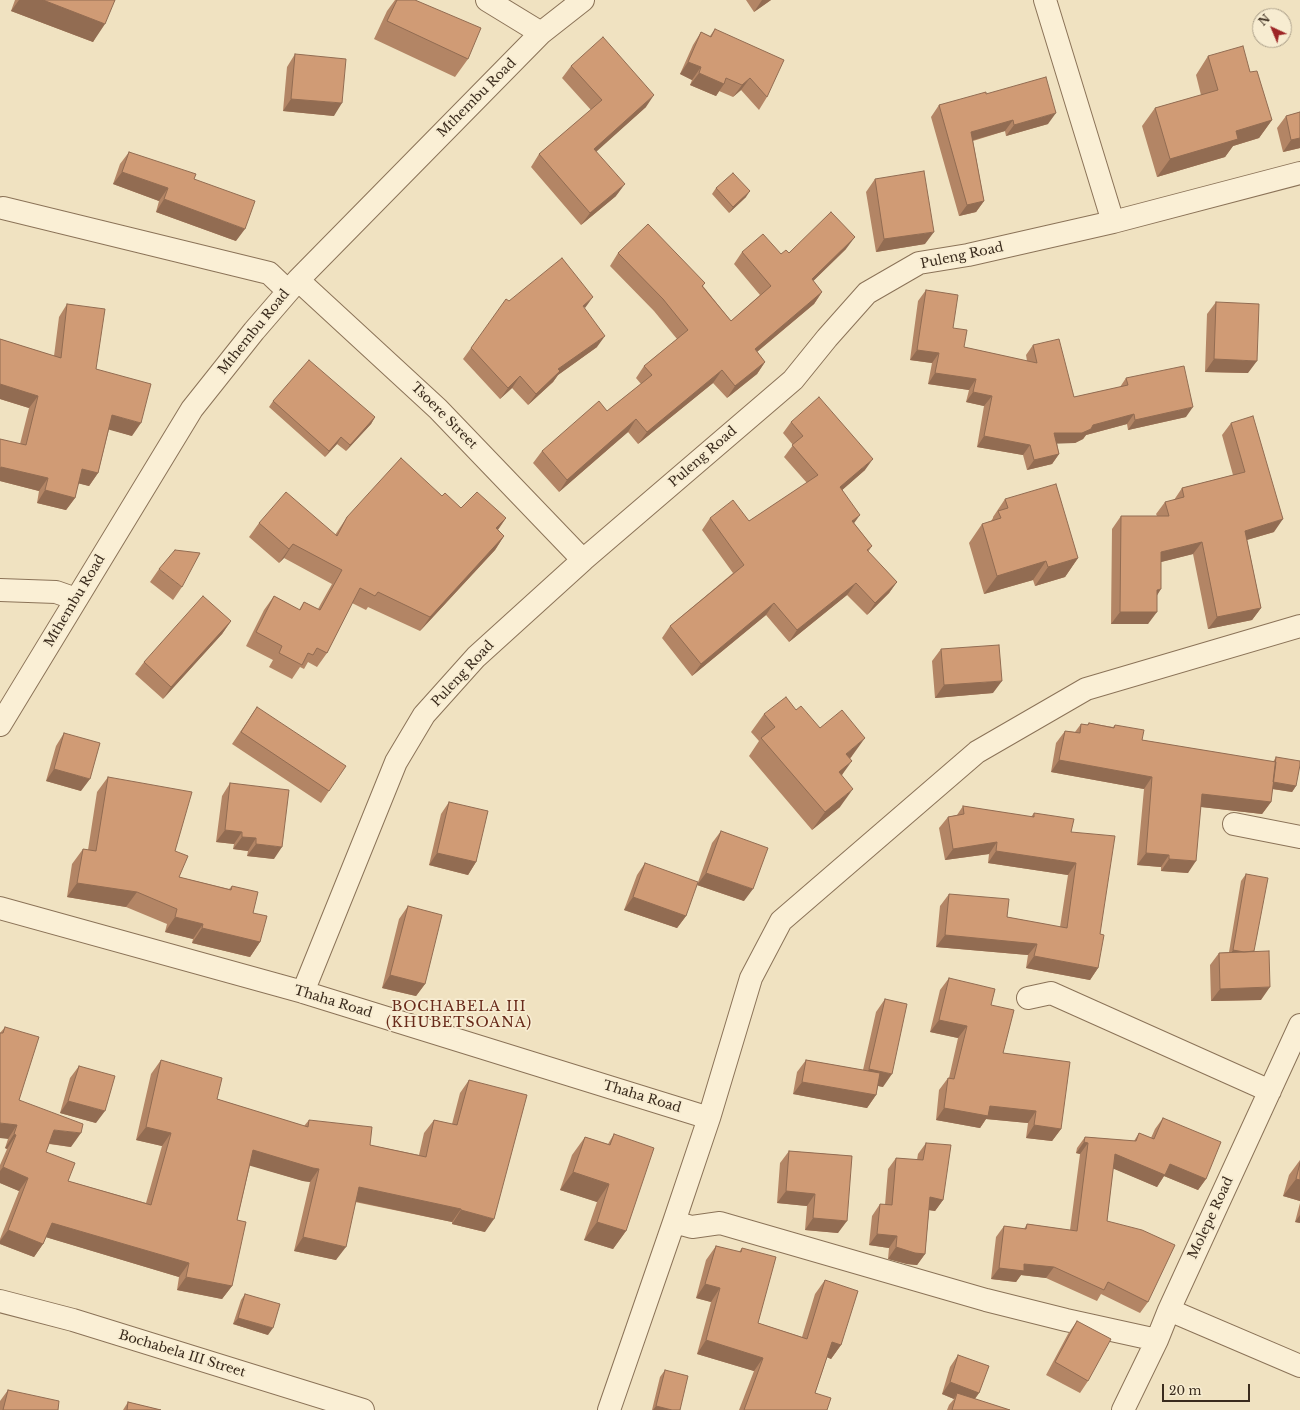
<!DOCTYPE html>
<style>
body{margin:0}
#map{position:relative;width:1300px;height:1410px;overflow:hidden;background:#f0e2c1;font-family:"Libre Baskerville",serif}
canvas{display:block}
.north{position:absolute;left:1252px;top:8px;width:40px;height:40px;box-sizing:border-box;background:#f7ecd1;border:1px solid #ab9f89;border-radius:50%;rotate:316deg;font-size:11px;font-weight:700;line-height:16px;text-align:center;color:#3a2b1d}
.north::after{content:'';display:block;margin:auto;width:14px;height:18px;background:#9d2526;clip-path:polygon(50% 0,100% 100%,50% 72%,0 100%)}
.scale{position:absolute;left:1162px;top:1384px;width:88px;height:18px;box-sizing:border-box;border:2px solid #3a2b1d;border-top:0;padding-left:5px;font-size:12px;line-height:14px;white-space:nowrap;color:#3a2b1d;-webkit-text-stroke:3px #f7ecd1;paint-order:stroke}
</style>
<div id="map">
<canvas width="1300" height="1410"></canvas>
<div class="north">N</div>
<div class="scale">20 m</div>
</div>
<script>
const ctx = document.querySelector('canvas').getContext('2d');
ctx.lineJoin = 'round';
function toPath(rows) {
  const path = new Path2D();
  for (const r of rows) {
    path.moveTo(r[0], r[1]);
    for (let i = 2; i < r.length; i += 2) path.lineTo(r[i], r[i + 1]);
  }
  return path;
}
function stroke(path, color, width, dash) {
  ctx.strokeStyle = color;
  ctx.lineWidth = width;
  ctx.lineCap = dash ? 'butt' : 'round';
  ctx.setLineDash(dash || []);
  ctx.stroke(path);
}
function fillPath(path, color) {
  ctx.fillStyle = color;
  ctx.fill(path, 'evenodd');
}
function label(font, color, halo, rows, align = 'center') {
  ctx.font = font + ' "Libre Baskerville",serif';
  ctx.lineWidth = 3.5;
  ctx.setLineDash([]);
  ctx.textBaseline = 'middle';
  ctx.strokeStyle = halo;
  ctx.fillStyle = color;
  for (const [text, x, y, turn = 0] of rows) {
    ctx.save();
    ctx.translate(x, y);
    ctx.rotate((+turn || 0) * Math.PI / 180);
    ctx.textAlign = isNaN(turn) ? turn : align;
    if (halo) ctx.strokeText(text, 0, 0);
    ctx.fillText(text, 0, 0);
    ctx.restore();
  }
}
const minor = toPath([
 [487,0,541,33],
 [1045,0,1113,222],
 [3,208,269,273,288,291],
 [298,280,438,409,583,560],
 [0,590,56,592,76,599],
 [0,725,192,409,254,331,298,280,541,33,583,0],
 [1234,824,1300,837],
 [0,908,303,992,709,1118],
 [303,992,396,762,424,715,476,657,583,560,793,380,827,338,867,293,919,263,968,255,1113,222,1300,173],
 [1028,998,1051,993,1270,1091],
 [674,1222,692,1227,720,1223,986,1300,1066,1320,1157,1340],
 [0,1301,73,1320,363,1410],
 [1169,1310,1300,1366],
 [609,1410,674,1222,709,1118,751,978,781,921,977,752,1086,689,1300,626],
 [1123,1410,1157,1340,1169,1310,1300,1025]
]);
stroke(minor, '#8b7358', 24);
stroke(minor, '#faefd5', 22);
fillPath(toPath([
 [15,0,115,0,93,42,11,11],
 [395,0,415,0,468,59,455,77,374,39,387,11],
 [746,0,771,0,754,12],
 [715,29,767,97,759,110,741,90,733,97,719,91,716,96,690,85,692,80,680,74,693,45,701,32,710,36],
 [295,54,334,116,283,111,287,67],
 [1208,56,1250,72,1272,120,1259,138,1233,146,1225,157,1157,177,1142,126,1155,108,1201,95,1196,75],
 [571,66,646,107,596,151,616,196,581,225,531,167,539,154,591,110,562,78],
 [986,94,1048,124,1006,136,1005,131,973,141,984,201,976,212,959,216,931,117,939,105],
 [1300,112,1300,148,1283,152,1277,128,1286,116],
 [129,152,194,179,236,241,156,212,159,201,113,184,120,164],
 [875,179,925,244,876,252,866,192],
 [716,188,746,197,729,213,712,194],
 [846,249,813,281,822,292,814,304,757,352,765,362,757,374,727,398,713,383,638,444,628,432,559,492,533,463,542,451,607,411,641,384,636,378,644,366,677,339,654,311,610,266,618,253,705,283,703,286,731,321,760,295,734,264,742,252,781,254,789,253],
 [926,290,953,328,964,347,1027,361,1026,355,1033,345,1074,397,1120,387,1126,378,1186,417,1128,430,1127,424,1086,435,1083,439,1075,443,1057,443,1059,454,1052,464,1027,470,1023,455,977,447,984,406,966,402,969,390,928,384,932,363,910,360,918,301],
 [509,301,585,309,597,347,558,375,553,382,528,405,512,388,500,399,463,359,471,348],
 [1216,302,1248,373,1205,372,1207,314],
 [67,304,96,369,132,436,109,429,98,473,89,486,78,483,75,498,66,510,37,503,39,491,0,481,0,439,20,444,29,408,0,399,0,339,54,356,59,317],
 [273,401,375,417,371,424,346,451,337,444,325,457,269,407],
 [791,422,865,470,842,490,854,523,872,546,868,552,897,582,889,593,867,615,847,595,789,642,766,615,692,676,662,638,670,626,733,573,702,530,710,518,749,521,807,483,784,457,793,445,783,433],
 [1231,423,1274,532,1247,540,1261,608,1252,620,1208,629,1193,554,1161,562,1157,595,1148,624,1111,624,1112,529,1121,516,1157,516,1156,514,1165,502,1174,500,1182,488,1233,475,1222,435],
 [442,496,461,508,506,518,498,530,504,536,495,550,420,631,368,607,366,610,352,603,327,653,317,667,308,662,304,669,300,667,292,679,269,667,273,660,246,646,264,610,274,596,299,610,304,602,318,609,332,584,284,558,279,563,249,537,259,523,335,535,347,517],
 [1005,499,1078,558,1065,577,1035,586,1033,580,984,594,969,543,982,524,991,521,993,518,993,517],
 [159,569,182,587,173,600,150,582],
 [231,621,222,634,163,699,135,674,144,662],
 [941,649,993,693,935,698,932,661],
 [257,707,329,791,321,803,232,744],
 [796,710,852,756,850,759,842,775,840,807,812,830,749,756,759,741,751,732,764,714],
 [1089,723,1113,727,1115,725,1142,740,1273,762,1276,757,1296,786,1292,792,1272,789,1271,802,1262,814,1201,807,1188,873,1161,871,1161,867,1137,865,1144,789,1051,772,1056,743,1065,731,1075,732,1081,724,1087,725],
 [64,733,81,791,46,781,56,746],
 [108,777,175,851,179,877,229,889,232,886,253,913,260,942,250,957,192,943,193,939,165,932,167,924,126,907,67,897,72,864,83,849,88,850,97,792],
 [230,783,274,859,247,856,248,851,233,849,234,844,216,842,222,796],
 [449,802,476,862,468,875,429,865,441,814],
 [963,806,1031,817,1034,813,1071,832,1100,934,1098,968,1090,980,1026,968,1028,955,936,947,940,906,949,894,1007,917,1060,927,1068,875,988,863,989,854,945,860,939,828,948,817,957,815],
 [721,831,744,901,697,885,712,843],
 [645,863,686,916,677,928,624,910,637,875],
 [1246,874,1254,951,1261,1000,1211,1001,1210,965,1219,953,1229,952,1241,881],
 [408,906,425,984,416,996,382,988,399,919],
 [949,978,991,1005,1003,1053,1061,1129,1052,1141,1026,1138,1028,1123,986,1119,980,1128,936,1120,939,1090,948,1078,949,1078,958,1038,930,1032,940,990],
 [885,999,883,1087,878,1086,876,1095,867,1108,793,1094,797,1072,806,1060,863,1070,876,1012],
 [5,1027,19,1100,71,1147,49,1144,46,1152,68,1181,146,1203,162,1146,136,1140,151,1074,161,1060,217,1099,304,1126,309,1120,370,1145,419,1155,424,1133,434,1120,452,1124,460,1093,469,1080,485,1232,452,1224,452,1222,355,1202,336,1260,294,1251,310,1182,303,1181,250,1165,237,1220,232,1286,222,1299,177,1290,179,1277,46,1237,43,1244,34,1257,0,1244,0,1239,19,1191,0,1183,0,1165,7,1149,5,1148,8,1139,0,1033],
 [79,1066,96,1123,60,1113,70,1078],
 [1163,1118,1206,1179,1198,1190,1164,1176,1157,1187,1113,1168,1107,1221,1148,1302,1140,1313,1101,1294,1097,1301,1046,1278,1021,1275,1016,1282,991,1279,996,1237,1004,1226,1024,1229,1027,1224,1070,1230,1080,1154,1076,1153,1077,1148,1085,1137,1134,1141,1139,1133,1151,1138,1155,1129],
 [614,1134,626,1231,613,1249,584,1240,597,1202,560,1190,572,1155,585,1137,608,1144],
 [926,1143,943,1200,935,1211,929,1210,925,1254,917,1265,907,1264,888,1259,889,1248,869,1245,872,1216,880,1204,885,1205,888,1169,896,1158,917,1160,918,1154],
 [789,1151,852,1156,838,1233,805,1230,807,1206,777,1203,780,1163],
 [1300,1160,1300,1201,1283,1196,1289,1175],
 [1300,1203,1300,1223,1295,1222],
 [716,1246,739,1252,742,1248,758,1323,802,1337,815,1294,825,1280,841,1345,831,1359,827,1357,815,1393,827,1410,739,1410,754,1371,697,1354,711,1302,696,1298,706,1260],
 [245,1294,268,1335,233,1324,241,1300],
 [1077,1321,1088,1381,1080,1393,1046,1375,1068,1334],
 [958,1355,979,1393,975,1399,1010,1410,947,1410,949,1405,954,1399,942,1394,950,1367],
 [665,1370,680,1410,652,1410,660,1377],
 [8,1390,58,1410,0,1410,0,1401],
 [128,1402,161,1410,123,1410]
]), '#b38565');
fillPath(toPath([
 [19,0,43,0,105,24,93,42,11,11],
 [762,0,771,0,754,12],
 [688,62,701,67,692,80,680,74],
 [699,73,724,84,716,96,690,85],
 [750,78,741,90,733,97,742,85],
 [654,95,646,107,586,161,594,149],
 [291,99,342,103,334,116,283,111],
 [1056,113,1048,124,1006,136,1014,125],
 [1013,120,1005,131,963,143,971,132],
 [1272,120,1259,138,1233,146,1225,157,1157,177,1170,159,1236,131],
 [1300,138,1300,148,1283,152,1291,140],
 [122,172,168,188,159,201,113,184],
 [625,184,616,196,581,225,590,213],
 [750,191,746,197,729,213,733,207],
 [164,199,245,229,236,241,156,212],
 [984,201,976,212,959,216,967,205],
 [934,232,925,244,876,252,884,239],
 [855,237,846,249,803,291,812,279],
 [822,292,814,304,746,361,755,349],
 [593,297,585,308,583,306],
 [605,336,597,347,558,375,553,382,528,405,536,394,558,369],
 [917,350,939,353,932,363,910,360],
 [1214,359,1257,361,1248,373,1205,372],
 [765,362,757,374,727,398,735,386],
 [722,370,713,383,638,444,647,432],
 [935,373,976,379,969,390,928,384],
 [520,376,512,388,500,399,508,388],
 [0,384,38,396,29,408,0,399],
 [973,392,992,396,984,406,966,402],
 [1193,407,1186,417,1128,430,1135,420],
 [1134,414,1127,424,1086,435,1083,439,1075,443,1047,444,1054,433,1093,425],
 [112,415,141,423,132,436,103,428],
 [375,417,371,424,346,451,350,445],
 [636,419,628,432,559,492,567,480],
 [984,436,1030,445,1023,455,977,447],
 [341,437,337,444,325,457,329,451],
 [1059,454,1052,464,1027,470,1034,460],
 [873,459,865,470,832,499,840,487],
 [1,467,48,478,39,491,0,481,0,468],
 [82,469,98,473,89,486,73,482],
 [45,490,75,498,66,510,37,503],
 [860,515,852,526,852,521],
 [506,518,496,532,496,528],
 [1283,519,1274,532,1236,543,1245,531],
 [504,536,495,550,420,631,430,617],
 [1202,542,1193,554,1153,564,1161,552],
 [293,544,284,558,279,563,289,549],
 [1078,558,1065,577,1035,586,1048,567],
 [1046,561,1033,580,984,594,997,576],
 [897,582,889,593,867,615,875,603],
 [856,583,847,595,789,642,797,630],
 [1161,589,1153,602,1157,590],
 [774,603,766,615,692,676,701,664],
 [1261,608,1252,620,1208,629,1217,617],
 [1120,612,1157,612,1148,624,1111,624],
 [231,621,222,634,163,699,171,687],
 [1002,681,993,693,935,698,944,685],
 [865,738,852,756,833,772,846,754],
 [1059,760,1152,777,1144,789,1051,772],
 [852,761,839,779,839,772],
 [54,769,90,779,81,791,46,781],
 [1271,782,1296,786,1292,792,1267,788],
 [853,789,840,807,812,830,825,812],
 [1202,794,1271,802,1262,814,1193,806],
 [225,830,242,832,234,844,216,842],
 [242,837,256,838,248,851,233,849],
 [997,842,989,854,945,860,953,849],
 [256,844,282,847,274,859,247,856],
 [996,851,1076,863,1068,875,988,863],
 [437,853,476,862,468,875,429,865],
 [1146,853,1169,855,1161,867,1137,865],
 [1169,859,1196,861,1188,873,1161,871],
 [706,873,753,889,744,901,697,885],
 [77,883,137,892,126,907,67,897],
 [633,897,686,916,677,928,624,910],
 [175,917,203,924,193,939,165,932],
 [202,928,260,942,250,957,192,943],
 [945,935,1037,944,1028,955,936,947],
 [1233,950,1254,953,1229,956],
 [1034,956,1098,968,1090,980,1026,968],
 [390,975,425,984,416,996,382,988],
 [1270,987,1261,1000,1211,1001,1220,989],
 [939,1020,967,1026,958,1038,930,1032],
 [869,1069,892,1074,883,1087,861,1082],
 [802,1082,876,1095,867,1108,793,1094],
 [68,1101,105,1111,96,1123,60,1113],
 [990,1106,1036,1111,1028,1123,986,1119,980,1128,936,1120,944,1108],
 [0,1123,17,1125,8,1139,0,1138],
 [1034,1125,1061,1129,1052,1141,1026,1138],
 [146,1127,171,1133,162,1146,136,1140],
 [54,1130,81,1133,71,1147,45,1143],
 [14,1134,16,1135,7,1149,5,1148],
 [1084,1142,1088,1143,1080,1154,1076,1153],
 [253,1150,319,1169,310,1182,303,1181,244,1164],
 [1115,1154,1170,1164,1206,1179,1198,1190,1164,1176,1157,1187,1107,1166],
 [3,1167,28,1178,19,1191,0,1183,0,1171],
 [573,1172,609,1184,597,1202,560,1190],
 [1296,1179,1300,1180,1300,1201,1283,1196],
 [359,1187,461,1209,452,1222,349,1200],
 [786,1191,815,1194,807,1206,777,1203],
 [930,1197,943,1200,935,1211,922,1209],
 [461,1210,494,1219,485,1232,452,1224],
 [1300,1215,1300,1223,1295,1222],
 [813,1218,847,1221,838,1233,805,1230],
 [597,1222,626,1231,613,1249,584,1240],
 [52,1223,189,1263,179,1277,42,1236],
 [8,1230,43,1244,34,1257,0,1244,0,1241],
 [877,1234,897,1236,889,1248,869,1245],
 [303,1237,346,1247,336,1260,294,1251],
 [896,1247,925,1254,917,1265,907,1264,888,1259],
 [1024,1264,1054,1267,1046,1278,1021,1275,1016,1282,991,1279,999,1268],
 [186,1277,232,1286,222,1299,177,1290],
 [705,1284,720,1288,711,1302,696,1298],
 [238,1318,273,1328,268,1335,233,1324],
 [706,1340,763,1358,754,1371,697,1354],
 [832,1342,841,1345,831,1359,822,1355],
 [950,1382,979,1393,970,1405,957,1393,954,1399,942,1394],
 [656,1406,672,1410,653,1410]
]), '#926c52');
const building = toPath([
 [43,0,115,0,105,24,43,0],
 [397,0,415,0,481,28,468,59,387,21,397,0],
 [715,29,784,60,767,97,750,78,742,85,726,78,724,84,699,73,701,67,688,62,701,32,711,37,715,29],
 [603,37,654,95,594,149,625,184,590,213,539,154,602,100,571,66,603,37],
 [1243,46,1250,72,1257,71,1272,120,1236,131,1238,139,1170,159,1155,108,1218,90,1208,56,1243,46],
 [295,54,346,59,342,103,291,99,295,54],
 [1046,77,1056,113,1014,125,1013,120,971,132,984,201,967,205,939,105,986,92,986,94,1046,77],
 [1300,112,1300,138,1291,140,1286,116,1300,112],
 [129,152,196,174,194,179,255,201,245,229,164,199,168,188,122,172,129,152],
 [924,171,934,232,884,239,875,179,924,171],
 [733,173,750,191,733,207,716,188,733,173],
 [831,212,855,237,812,279,822,292,755,349,765,362,735,386,722,370,647,432,636,419,567,480,542,451,599,401,607,411,652,375,644,366,688,330,663,299,618,253,648,224,705,283,702,286,731,321,771,286,742,252,763,234,781,254,786,250,789,253,831,212],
 [562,258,593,297,583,306,605,336,558,369,560,371,536,394,520,376,508,388,471,348,506,299,509,301,562,258],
 [926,290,958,295,953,328,967,330,964,347,1037,363,1033,345,1059,339,1074,397,1128,385,1126,378,1184,366,1193,407,1135,420,1134,414,1093,425,1091,429,1082,433,1054,433,1059,454,1034,460,1030,445,984,436,992,396,973,392,976,379,935,373,939,353,917,350,926,290],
 [1216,302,1259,304,1257,361,1214,359,1216,302],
 [67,304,105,309,96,369,151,384,141,423,112,415,98,473,82,469,75,498,45,490,48,478,1,467,0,470,0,439,26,445,38,396,0,384,0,339,61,358,67,304],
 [309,360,375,417,350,445,341,437,329,451,273,401,309,360],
 [819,397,873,459,840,487,860,515,852,521,872,546,867,550,897,582,875,603,856,583,797,630,774,603,701,664,670,626,744,565,710,518,733,500,749,521,818,475,792,445,803,436,791,422,819,397],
 [1253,416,1283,519,1245,531,1261,608,1217,617,1202,542,1161,552,1161,589,1157,590,1157,612,1120,612,1121,516,1169,516,1165,502,1184,497,1182,488,1245,472,1231,423,1253,416],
 [401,458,442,496,445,493,461,508,477,492,506,518,496,528,504,536,430,617,378,592,375,596,360,588,327,653,317,648,313,655,308,653,302,665,279,653,282,646,256,632,274,596,300,610,304,602,320,610,342,570,293,544,289,549,259,523,286,492,337,536,347,517,401,458],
 [1056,484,1078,558,1048,567,1046,561,997,576,982,524,1001,518,998,511,1008,508,1005,499,1056,484],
 [175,550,200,553,182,587,159,569,175,550],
 [203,596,231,621,171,687,144,662,203,596],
 [999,645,1002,681,944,685,941,649,999,645],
 [786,697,796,710,801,706,820,728,842,710,865,738,846,754,852,761,839,772,853,789,825,812,761,738,775,727,764,714,786,697],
 [257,707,346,766,329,791,241,732,257,707],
 [1089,723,1114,728,1115,725,1144,730,1142,740,1276,762,1271,802,1202,794,1196,861,1169,859,1169,855,1146,853,1152,777,1059,760,1065,731,1080,733,1081,724,1088,725,1089,723],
 [64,733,100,743,90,779,54,769,64,733],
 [1276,757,1300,761,1300,765,1296,786,1273,782,1276,757],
 [108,777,192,792,175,851,188,856,179,877,231,890,232,886,258,892,253,913,267,916,260,942,202,928,203,924,175,917,177,909,137,892,77,883,83,849,96,851,108,777],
 [230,783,289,790,282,847,256,844,256,838,242,837,242,832,225,830,230,783],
 [449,802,488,811,476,862,437,853,449,802],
 [963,806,1034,817,1034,813,1074,819,1071,832,1115,836,1100,934,1104,935,1098,968,1034,956,1037,944,945,935,949,894,1009,899,1007,917,1067,928,1076,863,996,851,997,842,953,849,948,817,964,814,963,806],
 [721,831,768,848,753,889,706,873,721,831],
 [645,863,698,882,686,916,633,897,645,863],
 [1246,874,1268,878,1254,951,1244,952,1233,950,1246,874],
 [408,906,442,915,425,984,390,975,408,906],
 [1269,951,1270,987,1220,989,1219,953,1269,951],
 [949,978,995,989,991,1005,1014,1010,1003,1053,1070,1062,1061,1129,1034,1125,1036,1111,990,1106,988,1116,944,1108,948,1078,954,1079,967,1026,939,1020,949,978],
 [885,999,907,1004,892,1074,869,1069,885,999],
 [5,1027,39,1037,19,1100,83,1124,81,1133,54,1130,46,1152,75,1163,68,1181,151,1205,171,1133,146,1127,161,1060,222,1078,217,1099,308,1127,309,1120,372,1127,370,1145,426,1157,434,1120,457,1125,469,1080,527,1095,494,1219,461,1210,461,1209,359,1187,346,1247,303,1237,319,1169,313,1168,253,1150,237,1220,246,1222,232,1286,186,1277,189,1263,52,1223,43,1244,8,1230,28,1178,3,1167,16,1135,14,1134,17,1125,0,1123,0,1033,3,1033,5,1027],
 [806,1060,880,1073,876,1095,802,1082,806,1060],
 [79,1066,115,1076,105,1111,68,1101,79,1066],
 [1163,1118,1221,1142,1206,1179,1170,1164,1165,1175,1115,1154,1107,1221,1142,1230,1175,1245,1148,1302,1108,1282,1104,1290,1054,1267,1024,1264,1024,1271,999,1268,1004,1226,1026,1229,1027,1224,1077,1231,1088,1143,1084,1142,1085,1137,1136,1141,1139,1133,1154,1139,1163,1118],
 [614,1134,654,1148,626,1231,597,1222,609,1184,573,1172,585,1137,610,1145,614,1134],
 [926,1143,951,1145,943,1200,930,1197,925,1254,915,1253,896,1247,897,1236,877,1234,880,1204,892,1205,896,1158,923,1160,926,1143],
 [789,1151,852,1156,847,1221,813,1218,815,1194,786,1191,789,1151],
 [1300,1163,1300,1180,1296,1179,1300,1163],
 [716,1246,741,1252,742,1248,776,1257,758,1323,807,1339,825,1280,858,1291,841,1345,832,1342,815,1393,831,1398,827,1410,744,1410,763,1358,706,1340,720,1288,705,1284,716,1246],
 [245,1294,280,1304,273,1328,238,1318,245,1294],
 [1077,1321,1111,1339,1088,1381,1055,1362,1077,1321],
 [958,1355,989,1366,979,1393,950,1382,958,1355],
 [665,1370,688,1376,680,1410,672,1410,656,1406,665,1370],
 [8,1390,59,1401,58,1410,3,1410,8,1390],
 [957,1393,1010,1410,952,1410,957,1393],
 [128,1402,161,1410,127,1410,128,1402]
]);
fillPath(building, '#d09b75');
stroke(building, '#926c52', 1);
label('13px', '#3a2b1d', '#f7ecd1', [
 ["Mthembu Road",477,98,-45],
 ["Puleng Road",962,256,-12],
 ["Mthembu Road",254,332,-51],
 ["Tsoere Street",444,416,45],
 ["Puleng Road",703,457,-41],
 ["Mthembu Road",75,601,-59],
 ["Puleng Road",463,674,-47],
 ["Thaha Road",333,1002,17],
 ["Thaha Road",642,1097,17],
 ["Molepe Road",1211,1218,-65],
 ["Bochabela III Street",182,1354,17]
]);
ctx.letterSpacing = '1px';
label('14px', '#682a1a', '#f7ecd1', [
 ["BOCHABELA III",459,1007],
 ["(KHUBETSOANA)",459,1023]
]);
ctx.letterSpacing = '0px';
</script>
